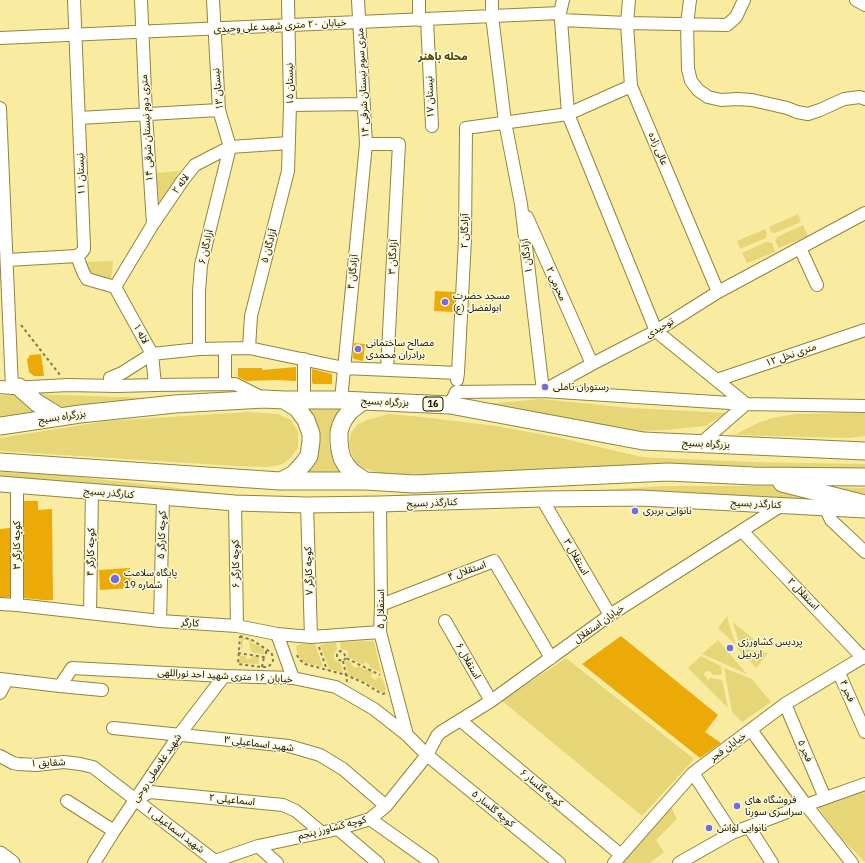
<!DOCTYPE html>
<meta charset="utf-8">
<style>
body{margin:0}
canvas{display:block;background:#f9eca1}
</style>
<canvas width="865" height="863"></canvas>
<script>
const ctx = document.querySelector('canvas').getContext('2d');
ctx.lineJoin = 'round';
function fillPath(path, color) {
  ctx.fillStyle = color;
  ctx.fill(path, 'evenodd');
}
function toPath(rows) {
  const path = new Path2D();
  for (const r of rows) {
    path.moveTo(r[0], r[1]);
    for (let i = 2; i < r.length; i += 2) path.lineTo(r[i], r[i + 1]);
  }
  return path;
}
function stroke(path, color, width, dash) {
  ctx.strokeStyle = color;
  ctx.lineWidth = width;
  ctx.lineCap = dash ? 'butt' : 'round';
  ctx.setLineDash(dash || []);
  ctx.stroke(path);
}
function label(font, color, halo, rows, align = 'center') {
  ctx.font = font + ' "IBM Plex Sans","Noto Sans Arabic",sans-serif';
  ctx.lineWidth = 3;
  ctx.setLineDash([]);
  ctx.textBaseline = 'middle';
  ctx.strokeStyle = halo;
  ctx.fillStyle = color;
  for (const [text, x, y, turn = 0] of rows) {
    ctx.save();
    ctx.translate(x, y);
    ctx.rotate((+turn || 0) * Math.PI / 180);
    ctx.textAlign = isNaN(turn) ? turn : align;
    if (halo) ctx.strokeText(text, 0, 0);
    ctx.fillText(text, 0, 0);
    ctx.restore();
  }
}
fillPath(toPath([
 [179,171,166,199,164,201,159,202,157,201,157,173],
 [798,214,801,222,775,233,771,232,769,227],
 [803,225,808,236,779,248,775,241,777,237],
 [765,229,767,233,766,238,740,249,737,241],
 [766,242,772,243,775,252,747,263,742,253],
 [113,261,111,280,97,278,90,273,86,265,86,262],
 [33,394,155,398,58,409],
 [0,395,19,395,40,413,0,416],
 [541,399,631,408,726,413,705,426,666,430,636,431,474,405],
 [304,407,346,408,332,425,329,434,329,444,331,453,335,460,346,473,303,472],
 [248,412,278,414,291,420,298,432,298,448,291,457,283,464,268,467,236,466,0,451,0,438,107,421],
 [865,413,865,436,849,438,734,435,760,422,773,418,795,414],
 [389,414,422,417,496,426,561,438,642,457,752,462,865,464,865,469,678,465,470,474,382,474,363,468,356,462,352,454,349,443,351,433,357,425,367,420],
 [0,472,61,475,170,487,238,496,131,491,11,477,0,477],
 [665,486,778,486,822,503,552,493],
 [825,487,865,488,865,498],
 [727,616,730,628,736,645,718,628],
 [733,622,764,648,739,643],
 [241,638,250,639,252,643,264,648,264,653,263,654,253,653,250,649,249,640,243,640,242,649,241,649],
 [718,640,747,674,702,654],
 [374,641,381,673,369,667,370,665,365,662,364,665,348,657,348,653,346,650,341,649,340,642],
 [336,642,337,649,334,654,334,657,335,660,341,663,343,673,330,669,329,668,320,645],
 [303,644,315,644,323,667,306,663,302,661,297,652,296,647,298,645],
 [736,647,746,649,768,653,756,668],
 [240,656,246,656,246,659,251,659,252,656,259,657,259,664,239,663],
 [701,656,721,666,722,675,713,675,711,672,708,671,705,672,704,675,708,680,711,678,722,680,728,708,688,668],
 [566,658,694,759,642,816,502,701],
 [346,660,352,663,352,665,355,668,359,666,364,670,367,669,373,672,371,677,375,680,378,677,383,680,386,690,384,692,382,692,365,682,348,675,345,661],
 [724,668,752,679,771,702,742,722,732,712],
 [865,792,865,862,841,838,818,808],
 [670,805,677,819,656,840,664,852,650,863,620,863]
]), '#e6d678');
fillPath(toPath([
 [435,291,455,292,454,312,434,311],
 [354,343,365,344,363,361,354,359,353,358],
 [41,354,44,376,34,376,29,372,27,360,30,355],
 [296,367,296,381,276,380,246,381,238,377,238,368,262,368,262,370],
 [312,369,332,374,332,384,313,384,312,382],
 [24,501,38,501,38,510,52,509,53,600,43,600,24,598],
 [10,528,10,597,0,597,0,529],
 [130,568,131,588,100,590,99,570],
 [621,636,718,715,705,732,721,743,700,758,582,664]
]), '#ecaa08');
const minor = toPath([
 [74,0,84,246,84,249,82,252,77,256,83,272,87,279,115,287],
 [141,0,146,114,153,224],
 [419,0,419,20],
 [492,0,492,16,505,122,521,204,543,391,746,404,865,406],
 [563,0,560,13,561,20,568,114,656,331,746,404],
 [629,0,627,23,631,86,718,292],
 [690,0,687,24,688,69,691,81,698,90,708,97,721,100,737,99,752,100,787,108,797,112,808,114,820,110,844,99,860,97,865,99],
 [856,0,865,5],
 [427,19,432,126],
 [561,20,627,23,727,25,736,17,744,0],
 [0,38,560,13],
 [290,105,364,104],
 [0,108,12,388],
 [79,118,219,110],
 [366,144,399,144,387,370],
 [527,217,592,364],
 [800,248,817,285],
 [7,260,77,256],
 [115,287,153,224,183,180,195,165,230,147,289,143],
 [115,287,152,354,155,385],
 [249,348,251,316,288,171,290,105,288,0],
 [199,349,199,292,201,265,230,147,219,110,213,0],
 [458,373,465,239,466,128,568,114,631,86],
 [717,380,865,330],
 [225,384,225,349],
 [110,386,110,378,122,373,152,354,199,349,249,348,344,368,458,373,457,380],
 [0,387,12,388,68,385,117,386,155,385,235,384,263,398],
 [304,400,304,359],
 [341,400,366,144,358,0],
 [450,405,456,392,543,391,592,364,656,331,718,292,865,213],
 [700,444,746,404],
 [17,484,17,605],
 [542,499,610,615],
 [235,503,237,626],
 [380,504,381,605,380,632,407,735],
 [307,505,311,637],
 [825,507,831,520,865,552],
 [742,531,863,658],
 [0,604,17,605,160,621,237,626,277,634,311,637,380,632],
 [381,605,494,561,551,658],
 [90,613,92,491],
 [160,621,163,497],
 [445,621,491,701],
 [277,634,293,678],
 [839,673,865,732],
 [0,679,60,686,72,668,224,676,293,678,336,687,374,709,407,735,427,755,559,863],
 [60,686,102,690],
 [0,693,7,680],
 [785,704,825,798],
 [460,720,621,855],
 [113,728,289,746,320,755,343,769,386,806],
 [751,730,806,805,852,863],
 [0,756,13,763,18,764,36,765,64,762,80,764,93,767,215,861],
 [693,773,732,833],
 [136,799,150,792,283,805,296,811,321,832],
 [67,801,114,831],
 [370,819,432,863],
 [749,827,772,863],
 [338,829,378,863],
 [258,846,277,863],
 [94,863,114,831,179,735,224,676],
 [214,863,215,861,258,846,338,829,370,819,386,806,427,755,437,736,441,732,491,701,610,615,782,505],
 [614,863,693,773,785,704,865,656],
 [679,863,732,833,806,805,865,784]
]);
const major = toPath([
 [0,484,235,503,307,505,380,504,542,499,640,498,865,510],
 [0,854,12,863]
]);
const highway = toPath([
 [19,387,37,403,60,417],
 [363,401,350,411,344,419,341,425,339,432,339,441,340,450,342,458,346,465,352,472,365,481],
 [0,426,80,414,175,404,264,399,284,400,341,400,450,405,643,441,865,451],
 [0,462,280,481,365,481,415,484,668,472,754,476,865,477],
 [281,481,294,474,304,463,309,456,311,441,311,434,306,420,297,408,284,400],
 [782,483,865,504]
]);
stroke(minor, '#91853b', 14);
stroke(major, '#91853b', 17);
stroke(highway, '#91853b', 19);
stroke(toPath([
 [21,325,60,375],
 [240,636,252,640,266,649,272,654,273,661,272,663,268,667,262,667,238,664,240,636],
 [319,647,327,670],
 [238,653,264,657,266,654,266,649],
 [297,655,299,659,305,664,346,675,343,661],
 [346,658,343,661,339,660,337,657,337,654,340,651,344,653,346,658,380,675],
 [262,667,264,657],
 [347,682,346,675,364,683,382,694,386,693]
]), '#827a4f', 2, [3, 3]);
stroke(minor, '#fff', 12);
stroke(major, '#fff', 15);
stroke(highway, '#fff', 17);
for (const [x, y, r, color] of [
 [445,302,4,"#6e6ce6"],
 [358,349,4,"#6e6ce6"],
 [545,387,4,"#6e6ce6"],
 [635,511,4,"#6e6ce6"],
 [115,579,5,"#6e6ce6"],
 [730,648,4,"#6e6ce6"],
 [737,806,4,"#6e6ce6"],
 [709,828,4,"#6e6ce6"]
]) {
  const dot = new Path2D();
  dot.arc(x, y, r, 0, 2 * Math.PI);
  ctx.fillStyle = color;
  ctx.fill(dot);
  stroke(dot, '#fdf9db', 1.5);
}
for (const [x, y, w] of [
 [433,404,20]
]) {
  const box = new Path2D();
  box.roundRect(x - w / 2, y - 7, w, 14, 3);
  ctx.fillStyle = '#fdf9db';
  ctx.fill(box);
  stroke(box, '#100c00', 1);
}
label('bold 9px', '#100c00', null, [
 ["16",433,404]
]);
label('10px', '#100c00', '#fdf9db', [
 ["خیابان ۲۰ متری شهید علی وحیدی",280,26,-3],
 ["۱۴ متری سوم نیستان شرقی",363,83,-93],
 ["نیستان ۱۵",290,84,-91],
 ["نیستان ۱۳",218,89,-95],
 ["نیستان ۱۷",430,97,-92],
 ["۱۴ متری دوم نیستان شرقی",147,128,-93],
 ["عالی زاده",658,149,67],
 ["نیستان ۱۱",81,174,-92],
 ["لاله ۲",181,184,-54],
 ["آزادگان ۲",465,231,-89],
 ["آزادگان ۵",269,246,-75],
 ["آزادگان ۶",206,247,-77],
 ["آزادگان ۱",527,256,-97],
 ["آزادگان ۳",393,257,-87],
 ["آزادگان ۴",353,272,-84],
 ["محرمی ۲",556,284,66],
 ["توحیدی",660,328,-30],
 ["لاله ۱",141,334,61],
 ["۱۲ متری نخل",791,355,-19],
 ["بزرگراه بسیج",385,402,3],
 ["بزرگراه بسیج",62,417,-8],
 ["بزرگراه بسیج",706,444,3],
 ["کنارگذر بسیج",109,493,5],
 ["کنارگذر بسیج",432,503,-2],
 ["کنارگذر بسیج",756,504,3],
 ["کوچه کارگر ۵",162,535,-88],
 ["کوچه کارگر ۳",17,545,-90],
 ["کوچه کارگر ۴",91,552,-89],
 ["استقلال ۳",576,557,60],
 ["کوچه کارگر ۶",236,564,-91],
 ["کوچه کارگر ۷",309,571,-92],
 ["استقلال ۴",467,571,-20],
 ["استقلال ۲",803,594,46],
 ["استقلال ۵",381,609,-90],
 ["کارگر",190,623,4],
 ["خیابان استقلال",599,624,-35],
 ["استقلال ۶",468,661,60],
 ["خیابان ۱۶ متری شهید احد نوراللهی",225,676,3],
 ["فجر ۴",847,691,66],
 ["شهید اسماعیلی ۳",259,744,7],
 ["خیابان فجر",728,747,-36],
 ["فجر ۵",805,751,67],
 ["شقایق ۱",48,763,-2],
 ["شهید غلامعلی روحی",157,768,-56],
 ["کوچه گلسار ۶",541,788,40],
 ["اسماعیلی ۲",232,800,6],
 ["کوچه گلسار ۵",493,809,39],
 ["کوچه کشاورز پنجم",332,828,-14],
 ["شهید اسماعیلی ۱",175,830,37]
]);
label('10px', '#100c00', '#fdf9db', [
 ["مسجد حضرت",453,296],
 ["ابولفضل (ع)",453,308],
 ["مصالح ساختمانی",366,343],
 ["برادران محمدی",366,355],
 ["رستوران تاملی",553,387],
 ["نانوایی بربری",643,511],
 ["پایگاه سلامت",124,573],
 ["شماره 19",124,585],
 ["پردیس کشاورزی",738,642],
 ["اردبیل",738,654],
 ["فروشگاه های",745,800],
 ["سراسری سورنا",745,812],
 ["نانوایی لواش",717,828]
], 'left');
label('bold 11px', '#4c4303', '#fdf9db', [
 ["محله باهنر",443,57]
]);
</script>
